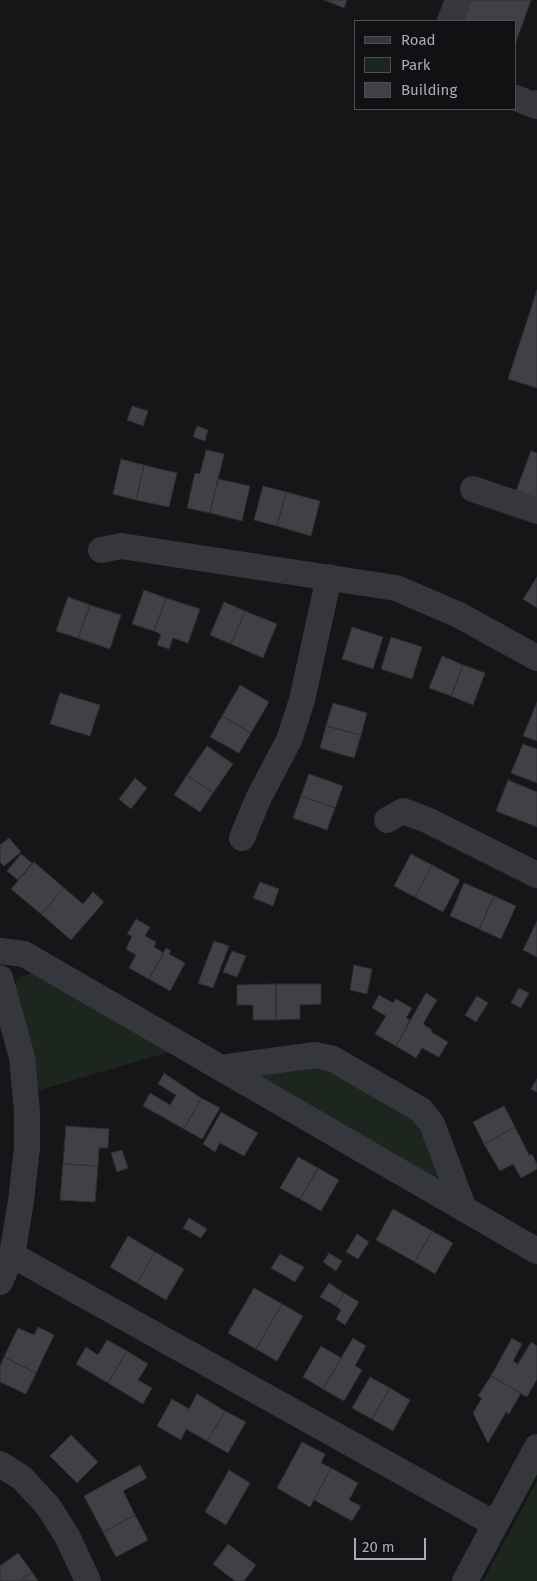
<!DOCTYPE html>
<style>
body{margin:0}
#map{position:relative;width:537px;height:1581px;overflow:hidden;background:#161618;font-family:"Fira Sans",sans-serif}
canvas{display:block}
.legend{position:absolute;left:354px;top:20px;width:162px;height:90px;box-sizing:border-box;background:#111113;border:1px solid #4d4f55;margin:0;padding:6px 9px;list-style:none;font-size:15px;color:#a6acb9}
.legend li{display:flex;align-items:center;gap:10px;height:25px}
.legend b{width:25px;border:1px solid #4d4f55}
.scale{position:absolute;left:354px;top:1538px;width:72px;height:22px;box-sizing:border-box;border:2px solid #a6acb9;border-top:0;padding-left:6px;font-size:15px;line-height:18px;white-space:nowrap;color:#a6acb9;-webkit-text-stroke:4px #111113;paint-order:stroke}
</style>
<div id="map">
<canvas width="537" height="1581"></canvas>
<ul class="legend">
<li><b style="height:6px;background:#36373d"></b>Road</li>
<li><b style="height:14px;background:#1d261e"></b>Park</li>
<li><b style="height:14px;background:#3f4145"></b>Building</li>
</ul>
<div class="scale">20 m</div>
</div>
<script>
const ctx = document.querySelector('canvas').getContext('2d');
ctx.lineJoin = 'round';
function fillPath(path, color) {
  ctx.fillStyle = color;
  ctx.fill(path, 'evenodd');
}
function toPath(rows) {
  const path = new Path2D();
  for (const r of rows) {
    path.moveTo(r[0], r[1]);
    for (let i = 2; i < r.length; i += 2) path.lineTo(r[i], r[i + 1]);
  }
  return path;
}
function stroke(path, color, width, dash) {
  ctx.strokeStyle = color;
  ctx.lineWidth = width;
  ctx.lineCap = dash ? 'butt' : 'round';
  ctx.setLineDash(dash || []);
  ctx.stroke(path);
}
fillPath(toPath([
 [33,972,176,1050,33,1092,13,989,18,978],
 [309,1067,330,1069,416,1119,439,1163,439,1177,432,1178,262,1080,261,1073],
 [537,1481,537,1581,483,1581]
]), '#1d261e');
const building = toPath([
 [324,0,347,0,344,8,324,0],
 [466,0,531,0,516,42,516,21,458,21,466,0],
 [537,290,537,388,508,379,537,290],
 [132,406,148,411,143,426,127,420,132,406],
 [197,426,208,430,205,441,193,437,197,426],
 [206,450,224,454,210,513,187,508,195,473,200,474,206,450],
 [531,451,537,453,537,501,515,494,531,451],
 [121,459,144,465,136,500,113,494,121,459],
 [144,465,177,473,169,507,136,500,144,465],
 [218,479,250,486,242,521,210,513,218,479],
 [263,486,286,492,277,526,254,520,263,486],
 [286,492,320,501,311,536,277,526,286,492],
 [537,577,537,608,523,599,537,577],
 [144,590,166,598,154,631,132,624,144,590],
 [68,597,90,605,78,638,56,631,68,597],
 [166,598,200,609,188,643,173,638,169,649,157,645,161,634,154,631,166,598],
 [224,602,245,611,231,644,210,635,224,602],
 [90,605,121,615,110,649,78,638,90,605],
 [245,611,277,624,263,658,231,644,245,611],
 [352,627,383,637,373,669,342,659,352,627],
 [391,637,422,647,412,679,381,669,391,637],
 [442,656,463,665,451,696,429,688,442,656],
 [463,665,485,673,473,705,451,696,463,665],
 [240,685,269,702,251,733,222,716,240,685],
 [60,693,100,705,90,736,50,724,60,693],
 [537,702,537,741,523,736,537,702],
 [333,703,367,713,361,735,326,726,333,703],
 [222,716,251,733,239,753,210,737,222,716],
 [326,726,361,735,354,758,320,748,326,726],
 [523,744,537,749,537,783,511,773,523,744],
 [207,746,233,764,213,793,187,775,207,746],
 [309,774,343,786,335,808,301,796,309,774],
 [187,775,213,793,200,812,174,795,187,775],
 [135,778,147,788,131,809,119,799,135,778],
 [508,780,537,792,537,827,496,811,508,780],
 [301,796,335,808,327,830,293,818,301,796],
 [9,838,21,852,4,866,0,862,0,845,9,838],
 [21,854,32,863,18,880,7,871,21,854],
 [411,854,432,865,415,897,394,886,411,854],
 [34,862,64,888,41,914,11,889,34,862],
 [432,865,460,880,443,912,415,897,432,865],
 [260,882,279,889,273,906,253,898,260,882],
 [464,883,494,896,479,929,450,916,464,883],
 [64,888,83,904,93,892,104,902,71,940,41,914,64,888],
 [494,896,516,906,501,939,479,929,494,896],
 [136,919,150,927,145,936,156,942,154,947,164,953,149,979,129,968,136,955,126,949,132,936,127,934,136,919],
 [537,921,537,957,523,950,537,921],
 [214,941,229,946,213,988,198,983,214,941],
 [166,948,171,951,169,954,185,963,170,991,149,979,166,948],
 [232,951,246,956,237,977,223,972,232,951],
 [354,965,372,969,367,994,350,990,354,965],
 [276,984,276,1020,253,1020,253,1005,237,1005,237,985,276,984],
 [276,984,321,984,321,1004,300,1005,300,1019,276,1020,276,984],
 [519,988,529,993,521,1008,511,1003,519,988],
 [426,993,437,1000,423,1024,432,1030,431,1032,448,1042,439,1057,422,1048,416,1058,396,1046,426,993],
 [379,995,393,1003,396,999,412,1008,406,1018,410,1020,396,1046,375,1034,386,1016,372,1008,379,995],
 [477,996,488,1003,476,1022,465,1015,477,996],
 [164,1073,201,1098,184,1129,143,1106,150,1093,170,1105,176,1095,158,1084,164,1073],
 [537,1079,537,1092,531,1089,537,1079],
 [201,1098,220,1108,202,1139,184,1129,201,1098],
 [504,1106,515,1127,484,1144,473,1122,504,1106],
 [221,1112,258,1133,244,1156,220,1143,215,1152,203,1144,221,1112],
 [66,1126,109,1129,108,1148,99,1148,98,1166,63,1164,66,1126],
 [515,1127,529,1155,532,1154,537,1164,537,1169,521,1178,513,1164,500,1171,484,1144,515,1127],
 [122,1150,128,1168,117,1172,111,1153,122,1150],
 [298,1157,318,1168,300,1199,280,1188,298,1157],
 [63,1164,98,1166,95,1202,60,1200,63,1164],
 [318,1168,339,1180,321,1211,300,1199,318,1168],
 [393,1209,432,1231,415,1262,376,1240,393,1209],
 [189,1218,207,1229,201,1238,183,1228,189,1218],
 [432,1231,453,1243,435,1274,415,1262,432,1231],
 [357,1234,369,1242,358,1259,346,1252,357,1234],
 [128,1236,155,1252,137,1283,110,1267,128,1236],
 [155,1252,184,1269,166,1300,137,1283,155,1252],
 [329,1253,342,1261,336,1271,323,1262,329,1253],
 [280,1254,304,1267,295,1282,271,1268,280,1254],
 [329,1283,344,1293,336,1306,320,1297,329,1283],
 [254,1288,282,1304,256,1349,228,1333,254,1288],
 [344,1293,359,1302,345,1325,336,1319,341,1310,336,1306,344,1293],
 [282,1304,303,1316,277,1361,256,1349,282,1304],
 [38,1327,54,1335,36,1373,4,1357,18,1328,34,1335,38,1327],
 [353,1338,366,1346,355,1366,362,1370,344,1401,323,1389,353,1338],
 [512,1338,522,1344,513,1361,518,1364,531,1342,537,1346,537,1379,527,1397,491,1376,512,1338],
 [107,1340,127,1351,108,1383,76,1364,86,1347,98,1355,107,1340],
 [321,1346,341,1358,323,1389,303,1377,321,1346],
 [127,1351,148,1364,138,1380,152,1388,143,1404,108,1383,127,1351],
 [4,1357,36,1373,26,1394,0,1382,0,1366,4,1357],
 [491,1376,521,1393,509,1414,506,1412,488,1443,473,1413,482,1398,478,1396,491,1376],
 [370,1377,390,1388,372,1419,352,1408,370,1377],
 [390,1388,410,1400,393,1431,372,1419,390,1388],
 [197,1394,225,1411,207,1441,186,1429,181,1440,157,1426,172,1399,189,1409,197,1394],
 [225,1411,246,1422,228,1453,207,1441,225,1411],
 [71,1435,98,1462,77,1483,50,1456,71,1435],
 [302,1442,325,1454,321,1463,331,1468,310,1507,277,1488,302,1442],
 [140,1465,147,1478,123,1491,135,1515,103,1532,84,1496,140,1465],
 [331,1468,358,1483,349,1500,361,1506,352,1521,314,1500,331,1468],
 [229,1470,250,1483,226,1525,205,1512,229,1470],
 [135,1515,148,1540,116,1557,103,1532,135,1515],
 [228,1544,256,1565,244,1581,235,1581,213,1564,228,1544],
 [18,1553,32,1572,20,1581,0,1581,0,1566,18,1553],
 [32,1572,38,1581,20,1581,32,1572]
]);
fillPath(building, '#3f4145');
stroke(building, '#2f2f34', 1);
stroke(toPath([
 [450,21,458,0],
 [516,98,536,106,537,103],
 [473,489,537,511],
 [101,550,121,546,396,588,459,615,537,658],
 [387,820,403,811,427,820,537,875],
 [242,838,258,799,289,740,302,700,329,577],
 [0,951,24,954,537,1251],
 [0,978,22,1057,27,1111,27,1148,21,1201,12,1255,0,1282],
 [220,1068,315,1055,333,1059,421,1110,432,1124,464,1209],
 [12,1255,495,1524],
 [0,1464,22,1478,48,1506,67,1536,88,1581],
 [465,1581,537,1447]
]), '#36373d', 26);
</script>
